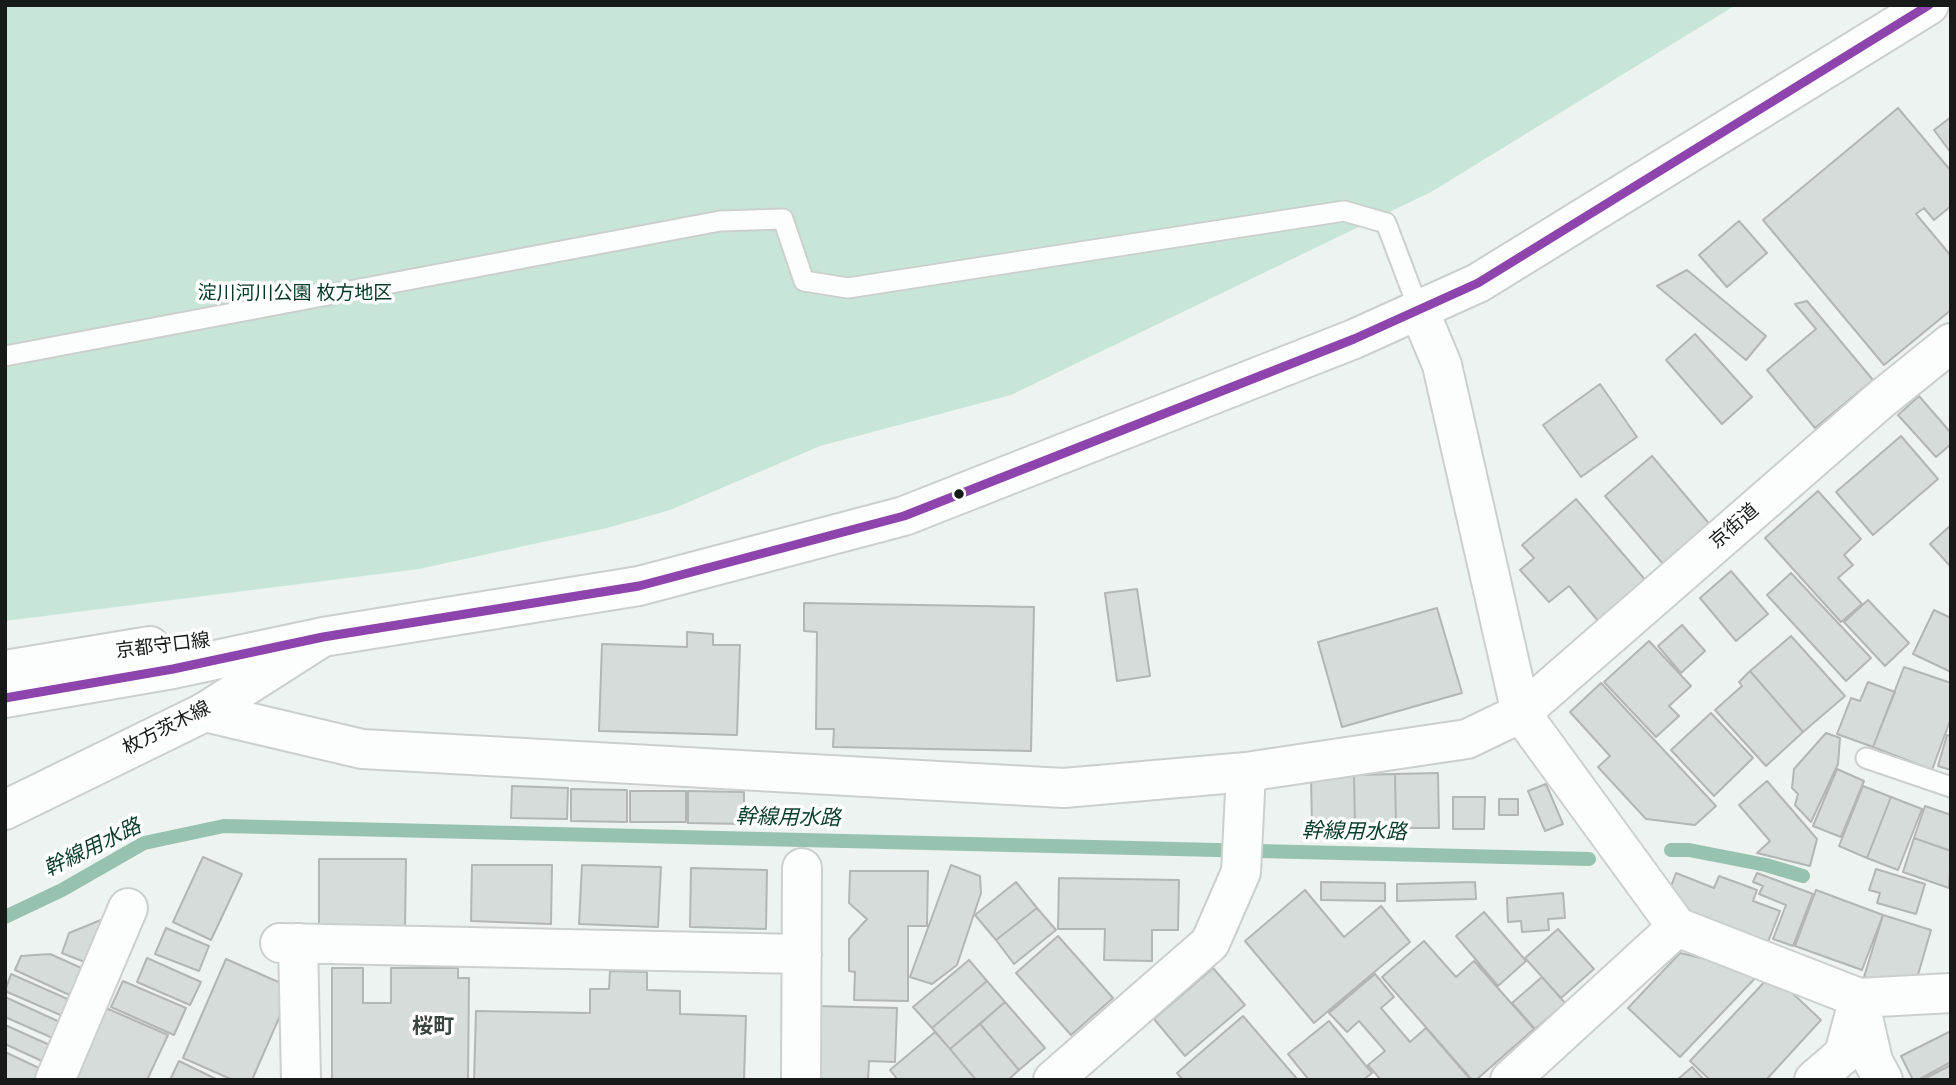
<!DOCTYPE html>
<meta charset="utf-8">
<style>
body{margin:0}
#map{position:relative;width:1956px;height:1085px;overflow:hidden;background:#edf3f0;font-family:"Nunito Sans",sans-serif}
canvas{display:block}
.frame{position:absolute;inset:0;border:7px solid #161a18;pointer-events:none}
</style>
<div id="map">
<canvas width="1956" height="1085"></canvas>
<div class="frame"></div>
</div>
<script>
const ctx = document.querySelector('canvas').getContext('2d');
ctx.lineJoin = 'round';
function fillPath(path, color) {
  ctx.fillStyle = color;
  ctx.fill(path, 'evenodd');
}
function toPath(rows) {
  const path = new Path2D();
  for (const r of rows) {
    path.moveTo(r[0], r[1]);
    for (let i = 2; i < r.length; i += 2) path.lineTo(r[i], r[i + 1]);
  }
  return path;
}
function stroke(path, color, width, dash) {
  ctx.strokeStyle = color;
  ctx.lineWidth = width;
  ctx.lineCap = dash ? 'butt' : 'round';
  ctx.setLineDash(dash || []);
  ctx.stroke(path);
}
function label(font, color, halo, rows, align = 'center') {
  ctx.font = font + ' "Nunito Sans","Noto Sans JP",sans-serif';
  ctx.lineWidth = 7;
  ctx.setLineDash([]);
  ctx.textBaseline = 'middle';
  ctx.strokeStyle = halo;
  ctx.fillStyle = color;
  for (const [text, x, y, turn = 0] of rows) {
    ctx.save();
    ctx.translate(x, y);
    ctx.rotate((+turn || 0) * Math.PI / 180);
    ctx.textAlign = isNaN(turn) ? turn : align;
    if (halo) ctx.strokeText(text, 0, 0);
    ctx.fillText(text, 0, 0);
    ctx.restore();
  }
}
fillPath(toPath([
 [5,5,1736,5,1431,192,1011,395,820,446,670,510,607,528,419,569,5,621]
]), '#c8e6d8');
stroke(toPath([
 [1671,850,1689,850,1766,865,1803,876],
 [5,917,62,890,144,843,224,826,1589,859]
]), '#97c2af', 14);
const building = toPath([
 [1898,108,1951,171,1951,206,1934,220,1924,208,1916,214,1951,256,1951,310,1884,365,1763,220,1898,108],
 [1951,117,1951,153,1934,130,1951,117],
 [1739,221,1767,253,1727,287,1699,255,1739,221],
 [1687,270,1766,336,1746,360,1657,286,1687,270],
 [1807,301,1873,380,1815,428,1767,370,1816,329,1795,304,1807,301],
 [1695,334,1752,397,1722,424,1666,360,1695,334],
 [1600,384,1637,437,1581,477,1543,425,1600,384],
 [1919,396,1951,433,1951,444,1936,457,1898,415,1919,396],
 [1901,436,1938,479,1873,535,1836,492,1901,436],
 [1652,456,1717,533,1670,572,1605,496,1652,456],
 [1818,491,1861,539,1844,555,1853,565,1838,578,1862,604,1841,622,1765,538,1818,491],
 [1576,499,1647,582,1599,622,1569,586,1549,602,1520,570,1534,558,1522,545,1576,499],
 [1951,525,1951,567,1930,544,1951,525],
 [1731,571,1768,614,1736,641,1700,598,1731,571],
 [1791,573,1871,658,1846,681,1767,595,1791,573],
 [1137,589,1150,676,1117,681,1105,593,1137,589],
 [1868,600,1909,643,1885,666,1844,622,1868,600],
 [804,603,1034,607,1031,751,833,747,834,729,816,729,817,632,804,631,804,603],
 [1437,608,1462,693,1342,727,1318,642,1437,608],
 [1934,610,1951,618,1951,672,1913,654,1934,610],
 [1682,625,1705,651,1681,673,1658,646,1682,625],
 [687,632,713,634,713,645,740,645,737,735,599,731,602,644,687,647,687,632],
 [1791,636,1845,696,1803,732,1750,671,1791,636],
 [1649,641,1691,686,1669,706,1679,716,1656,737,1604,682,1649,641],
 [1904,667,1951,683,1951,718,1932,770,1873,747,1904,667],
 [1750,671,1803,732,1766,766,1715,710,1742,686,1739,682,1750,671],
 [1868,682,1895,692,1873,747,1837,734,1851,698,1860,701,1868,682],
 [1601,683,1716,806,1695,825,1646,819,1598,767,1610,756,1570,712,1601,683],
 [1711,713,1753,758,1714,796,1671,750,1711,713],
 [1826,733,1840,738,1838,764,1811,822,1795,805,1798,794,1792,788,1794,769,1826,733],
 [1947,735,1951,736,1951,770,1938,766,1947,735],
 [1837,769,1864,781,1841,837,1813,826,1837,769],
 [1438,773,1439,828,1396,828,1395,774,1438,773],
 [1395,774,1396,828,1355,829,1354,775,1395,774],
 [1311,775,1354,775,1355,829,1312,829,1311,775],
 [1767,781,1817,839,1810,866,1757,853,1770,841,1739,805,1767,781],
 [1546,784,1563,824,1545,831,1528,791,1546,784],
 [512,786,568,788,567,819,511,818,512,786],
 [1863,786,1891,797,1867,858,1839,846,1863,786],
 [571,789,627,790,627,822,571,821,571,789],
 [630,791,686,791,686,822,630,822,630,791],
 [688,791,744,792,744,824,688,823,688,791],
 [1453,797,1485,797,1484,829,1453,829,1453,797],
 [1891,797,1922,809,1898,870,1867,858,1891,797],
 [1499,799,1518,799,1518,815,1499,815,1499,799],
 [1925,806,1951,815,1951,851,1914,838,1925,806],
 [1914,838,1951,851,1949,888,1903,872,1914,838],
 [203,857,242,874,211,940,173,922,203,857],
 [319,859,406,859,405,928,319,927,319,859],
 [472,865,552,865,551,924,471,921,472,865],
 [582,865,661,867,658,927,579,924,582,865],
 [951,865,980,876,981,893,957,965,932,984,910,977,951,865],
 [691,868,767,870,766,929,690,927,691,868],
 [1876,869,1925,884,1916,914,1877,903,1880,893,1869,890,1876,869],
 [850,871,928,871,927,926,908,926,908,1001,854,1000,855,972,849,971,849,939,867,919,849,903,850,871],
 [1676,873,1714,888,1719,876,1757,890,1753,901,1780,911,1768,942,1679,908,1670,889,1676,873],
 [1757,873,1813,894,1793,946,1773,939,1786,905,1759,894,1763,886,1753,882,1757,873],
 [1059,878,1179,880,1178,930,1152,930,1152,961,1104,960,1105,929,1058,929,1059,878],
 [1016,882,1037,908,996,940,975,915,1016,882],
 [1321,882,1385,883,1385,901,1321,900,1321,882],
 [1475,882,1476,899,1397,901,1397,884,1475,882],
 [1305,890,1344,937,1381,906,1410,942,1314,1023,1245,941,1305,890],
 [1816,890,1883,915,1862,970,1795,946,1816,890],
 [1563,893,1565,918,1548,919,1549,930,1522,932,1521,921,1508,922,1507,898,1563,893],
 [1037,908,1056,930,1014,964,996,940,1037,908],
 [1484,912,1526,961,1498,986,1456,936,1484,912],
 [113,915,92,965,62,953,69,933,113,915],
 [1883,915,1931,930,1913,992,1864,977,1883,915],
 [166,928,209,946,199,971,155,954,166,928],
 [1558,929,1594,969,1561,998,1525,958,1558,929],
 [1058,936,1113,998,1071,1035,1016,973,1058,936],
 [1424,941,1456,977,1474,961,1534,1029,1476,1080,1472,1080,1382,977,1424,941],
 [1680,953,1761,972,1680,1057,1628,1008,1680,953],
 [50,954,88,971,76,998,15,970,21,956,50,954],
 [147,958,201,982,190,1005,137,982,147,958],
 [226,959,292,988,252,1080,233,1080,183,1058,226,959],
 [969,960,987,981,932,1028,913,1007,969,960],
 [332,968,363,968,363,1003,391,1003,391,968,458,968,458,978,469,978,468,1080,332,1080,332,968],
 [1213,968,1245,1005,1185,1056,1154,1019,1213,968],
 [610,971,647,972,647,990,680,991,680,1014,746,1016,744,1080,474,1080,476,1011,590,1013,590,989,609,989,610,971],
 [11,974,72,1001,65,1017,5,991,11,974],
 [1375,974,1394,997,1381,1008,1410,1042,1426,1028,1471,1080,1381,1080,1368,1065,1385,1051,1359,1021,1347,1032,1329,1013,1375,974],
 [1772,974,1821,1020,1766,1080,1710,1080,1690,1061,1772,974],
 [1542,977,1565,1003,1535,1029,1512,1003,1542,977],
 [123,981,186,1008,174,1035,111,1007,123,981],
 [987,981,1005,1002,950,1049,932,1028,987,981],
 [5,997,62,1023,55,1039,5,1017,5,997],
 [1005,1002,1045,1048,1019,1070,980,1024,1005,1002],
 [816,1006,897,1008,895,1062,869,1061,868,1080,814,1080,816,1006],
 [106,1008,168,1035,147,1080,73,1080,106,1008],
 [1243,1016,1298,1080,1183,1080,1177,1073,1243,1016],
 [1329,1021,1372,1073,1363,1080,1309,1080,1288,1054,1329,1021],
 [980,1024,1019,1070,1008,1080,976,1080,950,1049,980,1024],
 [5,1025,52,1046,44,1062,5,1044,5,1025],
 [1951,1031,1951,1062,1918,1080,1913,1080,1901,1056,1951,1031],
 [935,1032,950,1049,976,1080,898,1080,890,1070,935,1032],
 [5,1052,41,1069,36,1080,5,1080,5,1052],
 [179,1061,218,1080,170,1080,179,1061],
 [1951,1065,1951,1080,1922,1080,1951,1065],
 [1692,1067,1704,1080,1677,1080,1692,1067]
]);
fillPath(building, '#d6dcd9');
stroke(building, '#b2b6b4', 2);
const lane = toPath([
 [5,356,720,221,783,219,804,281,848,288,1344,211,1386,223,1419,310],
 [1866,758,1951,787]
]);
const street = toPath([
 [1419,310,1442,365,1521,713,1677,927,1859,998,1951,993],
 [205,712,362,749,1064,788,1246,772,1467,739,1521,713,1879,401,1951,343],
 [280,943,802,954],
 [298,943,301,1080],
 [1860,1004,1873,1061,1883,1080],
 [55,1080,128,908],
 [801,1080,802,868],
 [1053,1080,1210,943,1241,872,1246,772],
 [1510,1080,1677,927],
 [1814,1080,1844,1054,1859,998]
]);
const secondary = toPath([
 [5,810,205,712,321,638]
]);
const primary = toPath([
 [5,670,150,646],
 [5,698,173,669,323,637,639,586,904,516,1354,339,1478,283,1929,5]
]);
stroke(lane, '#cbd0ce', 23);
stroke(street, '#cbd0ce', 42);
stroke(secondary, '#cbd0ce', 42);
stroke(primary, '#cbd0ce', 42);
stroke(lane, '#fcfdfd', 19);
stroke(street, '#fcfdfd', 38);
stroke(secondary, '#fcfdfd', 38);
stroke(primary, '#fcfdfd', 38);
stroke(toPath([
 [5,698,173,669,323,637,639,586,904,516,1354,339,1478,283,1929,5]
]), '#8e44ad', 9);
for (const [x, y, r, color] of [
 [959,494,6,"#161a18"]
]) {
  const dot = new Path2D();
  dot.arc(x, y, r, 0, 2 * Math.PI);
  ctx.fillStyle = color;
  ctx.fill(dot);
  stroke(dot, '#fff', 2.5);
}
label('19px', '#023826', '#fff', [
 ["淀川河川公園 枚方地区",295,294]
]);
label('19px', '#161a18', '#fff', [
 ["京街道",1735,527,-41],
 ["京都守口線",163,647,-7],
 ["枚方茨木線",167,729,-27]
]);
label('italic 21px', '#093d2b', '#fff', [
 ["幹線用水路",788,819,1],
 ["幹線用水路",1354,833,1],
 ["幹線用水路",93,849,-26]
]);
label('bold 21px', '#3b4540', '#fff', [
 ["桜町",433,1028]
]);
</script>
